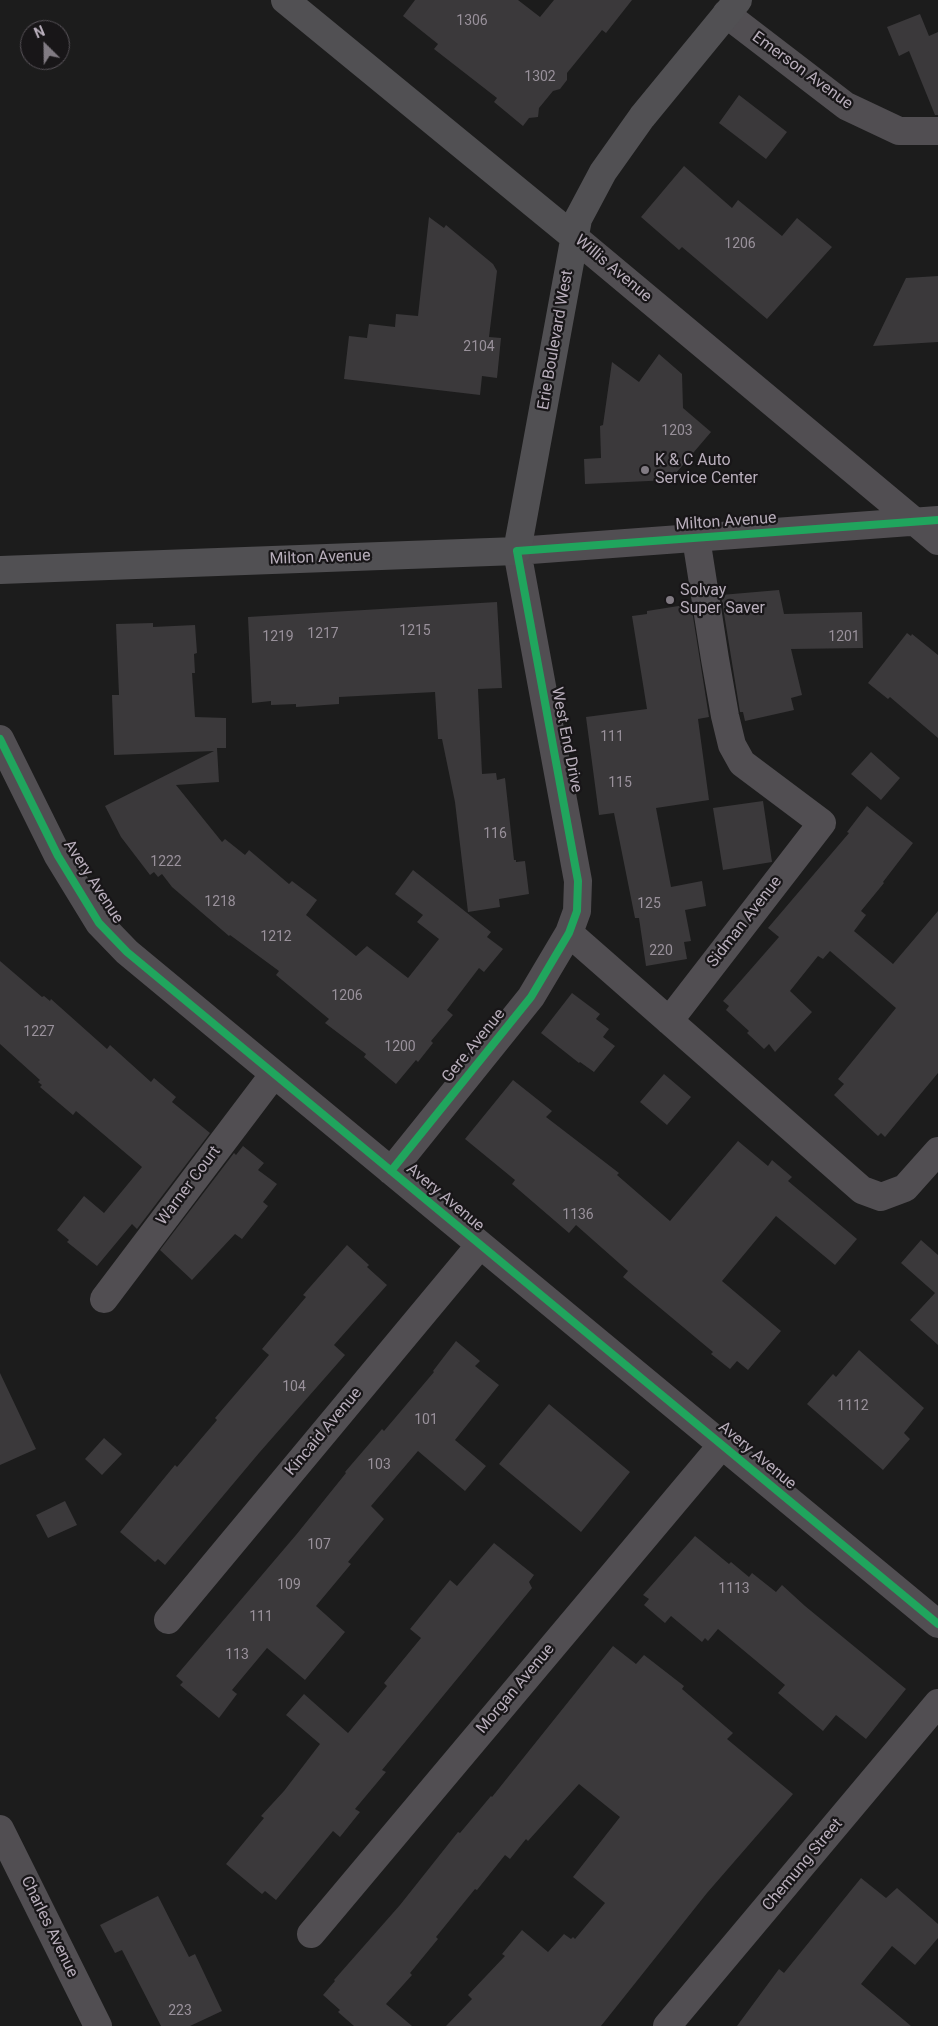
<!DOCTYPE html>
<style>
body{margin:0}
#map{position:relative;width:938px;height:2026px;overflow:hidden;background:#1c1c1c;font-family:Roboto,sans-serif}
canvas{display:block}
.north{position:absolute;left:20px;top:20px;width:50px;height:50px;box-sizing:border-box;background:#181618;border:1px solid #585359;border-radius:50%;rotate:337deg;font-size:14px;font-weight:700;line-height:20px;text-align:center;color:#b8aebb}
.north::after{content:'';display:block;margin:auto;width:18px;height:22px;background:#817b83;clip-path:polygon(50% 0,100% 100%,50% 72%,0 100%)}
</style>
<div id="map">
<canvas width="938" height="2026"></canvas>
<div class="north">N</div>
</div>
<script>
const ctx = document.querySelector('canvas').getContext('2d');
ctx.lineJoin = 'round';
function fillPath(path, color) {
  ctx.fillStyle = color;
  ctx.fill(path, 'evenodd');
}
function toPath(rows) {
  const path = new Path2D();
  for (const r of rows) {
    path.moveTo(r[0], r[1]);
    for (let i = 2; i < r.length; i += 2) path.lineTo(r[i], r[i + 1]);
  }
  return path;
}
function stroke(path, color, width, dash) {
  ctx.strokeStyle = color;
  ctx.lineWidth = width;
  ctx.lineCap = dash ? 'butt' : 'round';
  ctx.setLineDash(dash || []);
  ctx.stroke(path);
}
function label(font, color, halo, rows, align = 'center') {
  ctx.font = font + ' Roboto,sans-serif';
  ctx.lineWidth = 4.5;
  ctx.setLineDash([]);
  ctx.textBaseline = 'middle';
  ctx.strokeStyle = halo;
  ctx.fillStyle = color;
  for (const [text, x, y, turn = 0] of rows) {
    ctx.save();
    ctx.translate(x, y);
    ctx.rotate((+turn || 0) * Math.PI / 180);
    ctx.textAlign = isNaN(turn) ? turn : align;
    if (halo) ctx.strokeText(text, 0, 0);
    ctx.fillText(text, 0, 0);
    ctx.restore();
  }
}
fillPath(toPath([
 [415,0,518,0,540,17,554,0,632,0,606,33,602,30,567,73,567,80,560,89,553,91,539,108,538,117,529,118,523,126,494,102,497,98,434,49,438,44,403,16],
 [920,14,929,36,938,32,938,115,935,115,909,51,899,56,887,27],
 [739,95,787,132,766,159,719,123],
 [684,166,732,208,738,200,782,236,797,218,832,247,767,319,682,247,679,250,641,217],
 [429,217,444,228,446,225,493,264,497,271,489,337,501,338,497,378,482,376,480,395,344,379,349,336,367,338,369,324,395,327,396,314,418,316],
 [938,276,938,342,873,346,906,278],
 [659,354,682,374,683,408,711,432,670,480,585,484,584,459,601,458,600,426,603,425,612,362,639,382],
 [779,590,784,614,862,612,863,648,791,649,802,695,791,698,794,710,745,721,743,712,740,712,721,595],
 [497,602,502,688,478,689,482,774,496,773,497,780,505,778,514,860,516,860,516,862,525,861,529,894,499,899,500,907,468,912,455,802,442,739,438,739,435,692,339,697,339,704,296,707,296,704,271,705,271,701,252,703,248,617],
 [691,604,709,717,698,719,709,800,656,808,671,887,702,881,706,906,685,910,691,941,684,942,687,959,646,966,639,918,635,918,614,813,599,815,586,717,647,709,632,616,647,614,647,611],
 [153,623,153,627,195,625,197,653,194,654,195,673,192,673,195,717,226,718,226,748,217,748,219,782,176,785,222,842,225,839,245,855,249,850,289,884,292,881,317,900,306,915,356,956,367,946,408,978,439,939,417,922,423,915,395,894,413,870,491,932,487,937,503,949,484,972,479,968,447,1010,453,1015,431,1041,433,1043,418,1062,416,1060,396,1084,364,1057,366,1054,325,1023,329,1019,276,975,279,971,230,935,229,936,172,887,162,874,158,877,154,872,150,875,121,837,105,806,214,751,114,755,112,695,119,695,116,624],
 [907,633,911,636,912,634,938,655,938,738,890,697,888,699,868,683],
 [871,752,900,778,881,800,851,774],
 [763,801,772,862,723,870,713,808],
 [867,806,913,843,883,882,884,883,861,911,866,915,854,931,893,964,938,911,938,1073,885,1137,881,1133,878,1136,834,1095,844,1084,838,1079,896,1008,830,951,823,959,818,956,790,991,812,1012,775,1052,769,1044,764,1049,747,1033,749,1031,726,1010,729,1006,723,1001,779,937,768,928,849,833,847,832],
 [0,961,42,997,44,996,50,1001,51,999,107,1049,110,1045,151,1082,154,1078,176,1097,172,1102,210,1133,137,1229,132,1224,97,1266,67,1242,69,1240,57,1230,84,1196,104,1213,142,1167,76,1111,73,1115,40,1087,42,1085,38,1082,40,1080,0,1044],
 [572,993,600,1014,596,1019,609,1029,603,1037,615,1046,594,1072,580,1062,579,1063,541,1033],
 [664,1074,691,1097,667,1125,640,1102],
 [513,1080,552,1111,546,1117,619,1173,617,1175,670,1221,738,1141,768,1166,772,1160,792,1177,788,1181,857,1239,835,1265,776,1216,722,1281,781,1331,748,1370,737,1361,730,1369,711,1354,713,1352,623,1277,628,1271,576,1225,569,1233,512,1184,515,1180,465,1139],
 [243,1146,264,1163,258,1170,277,1184,263,1202,268,1206,242,1239,235,1234,192,1280,160,1250,234,1153,236,1155],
 [921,1240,938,1255,938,1345,910,1320,935,1293,901,1263],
 [347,1245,369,1265,367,1267,387,1285,334,1345,345,1355,259,1453,165,1565,158,1559,155,1562,120,1532,175,1465,177,1467,217,1420,215,1418,269,1355,262,1349,306,1297,303,1295],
 [456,1341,480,1361,475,1366,499,1385,455,1440,486,1466,465,1491,418,1451,371,1506,384,1519,348,1562,351,1564,316,1606,345,1632,305,1680,267,1648,232,1690,237,1694,219,1718,180,1685,183,1682,176,1676,296,1535,346,1473,345,1472,382,1429,384,1431,434,1372,433,1371],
 [859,1350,924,1408,904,1433,910,1439,883,1470,807,1404,833,1374,836,1377],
 [0,1373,36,1449,0,1465],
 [549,1404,630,1472,581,1532,499,1464],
 [104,1438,122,1454,102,1475,85,1459],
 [65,1501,77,1525,48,1538,36,1515],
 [695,1536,729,1564,731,1562,749,1577,752,1573,776,1592,782,1585,805,1606,906,1689,866,1739,836,1715,823,1731,778,1693,785,1685,718,1629,708,1641,705,1638,702,1642,671,1616,665,1623,644,1605,649,1599,643,1595],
 [494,1543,534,1575,529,1582,532,1588,382,1770,386,1772,355,1809,360,1812,340,1837,333,1831,276,1900,265,1891,262,1894,226,1864,264,1818,261,1816,284,1791,320,1744,286,1715,304,1694,348,1733,387,1686,384,1683,421,1638,410,1629,450,1580,457,1586],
 [613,1646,636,1664,644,1655,684,1686,682,1689,733,1733,727,1739,793,1794,707,1893,601,2026,446,2026,472,1999,468,1995,505,1956,502,1954,522,1930,548,1952,564,1934,571,1939,573,1937,575,1939,605,1903,573,1877,620,1817,579,1784,528,1841,526,1839,510,1859,505,1855,477,1890,475,1889,436,1937,438,1939,410,1973,412,1975,386,2004,412,2026,354,2026,338,2012,340,2010,323,1995,335,1981,334,1980,400,1905,458,1832,460,1833,491,1796,492,1797],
 [861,1878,886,1898,897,1888,938,1924,938,1938,915,1965,892,1946,861,1984,911,2026,737,2026,779,1969,784,1973],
 [158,1896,189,1957,195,1954,222,2011,190,2026,161,2026,122,1950,115,1953,100,1925]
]), '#3b393b');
stroke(toPath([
 [726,14,846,106,899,131,938,131],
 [574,237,938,541],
 [0,739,58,856,99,923,127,952,938,1624],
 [569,933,862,1190,881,1197,905,1188,938,1151],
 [669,1021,822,823,742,763,732,745,725,716,715,659,696,538],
 [391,1171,531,997,569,933,577,911,578,881,517,551,938,520],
 [104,1299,274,1074],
 [168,1620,480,1245],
 [0,1829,98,2026],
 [311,1934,722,1445],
 [667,2026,938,1703]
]), '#514e52', 28);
stroke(toPath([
 [285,0,574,237],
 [0,570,517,551,578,219,603,172,642,117,738,0]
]), '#515053', 28);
stroke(toPath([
 [0,739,58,856,99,923,127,952,938,1624],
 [391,1171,531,997,569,933,577,911,578,881,517,551,938,520]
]), '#20a55d', 8);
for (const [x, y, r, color] of [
 [645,470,5,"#817b83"],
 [670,600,5,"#817b83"]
]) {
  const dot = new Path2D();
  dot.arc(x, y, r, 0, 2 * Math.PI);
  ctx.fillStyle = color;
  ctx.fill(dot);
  stroke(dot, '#181618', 2);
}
label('14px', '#99919b', null, [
 ["1306",472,21],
 ["1302",540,77],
 ["1206",740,244],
 ["2104",479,347],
 ["1203",677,431],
 ["1215",415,631],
 ["1217",323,634],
 ["1219",278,637],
 ["1201",844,637],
 ["111",612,737],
 ["115",620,783],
 ["116",495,834],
 ["1222",166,862],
 ["1218",220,902],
 ["125",649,904],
 ["1212",276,937],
 ["220",661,951],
 ["1206",347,996],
 ["1227",39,1032],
 ["1200",400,1047],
 ["1136",578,1215],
 ["104",294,1387],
 ["1112",853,1406],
 ["101",426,1420],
 ["103",379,1465],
 ["107",319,1545],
 ["109",289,1585],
 ["1113",734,1589],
 ["111",261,1617],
 ["113",237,1655],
 ["223",180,2011]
]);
label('16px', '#b8aebb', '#181618', [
 ["Emerson Avenue",802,71,36],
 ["Willis Avenue",613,269,40],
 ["Erie Boulevard West",556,340,-80],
 ["Milton Avenue",726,522,-4],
 ["Milton Avenue",320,558,-2],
 ["West End Drive",566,740,79],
 ["Avery Avenue",93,882,57],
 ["Sidman Avenue",745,922,-52],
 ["Gere Avenue",474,1046,-51],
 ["Warner Court",189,1186,-53],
 ["Avery Avenue",445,1198,40],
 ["Kincaid Avenue",324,1432,-50],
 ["Avery Avenue",757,1456,40],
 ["Morgan Avenue",516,1689,-50],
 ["Chemung Street",803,1865,-50],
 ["Charles Avenue",49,1927,64]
]);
label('16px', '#b8aebb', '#181618', [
 ["K & C Auto",655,461],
 ["Service Center",655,479],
 ["Solvay",680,591],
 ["Super Saver",680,609]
], 'left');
</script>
